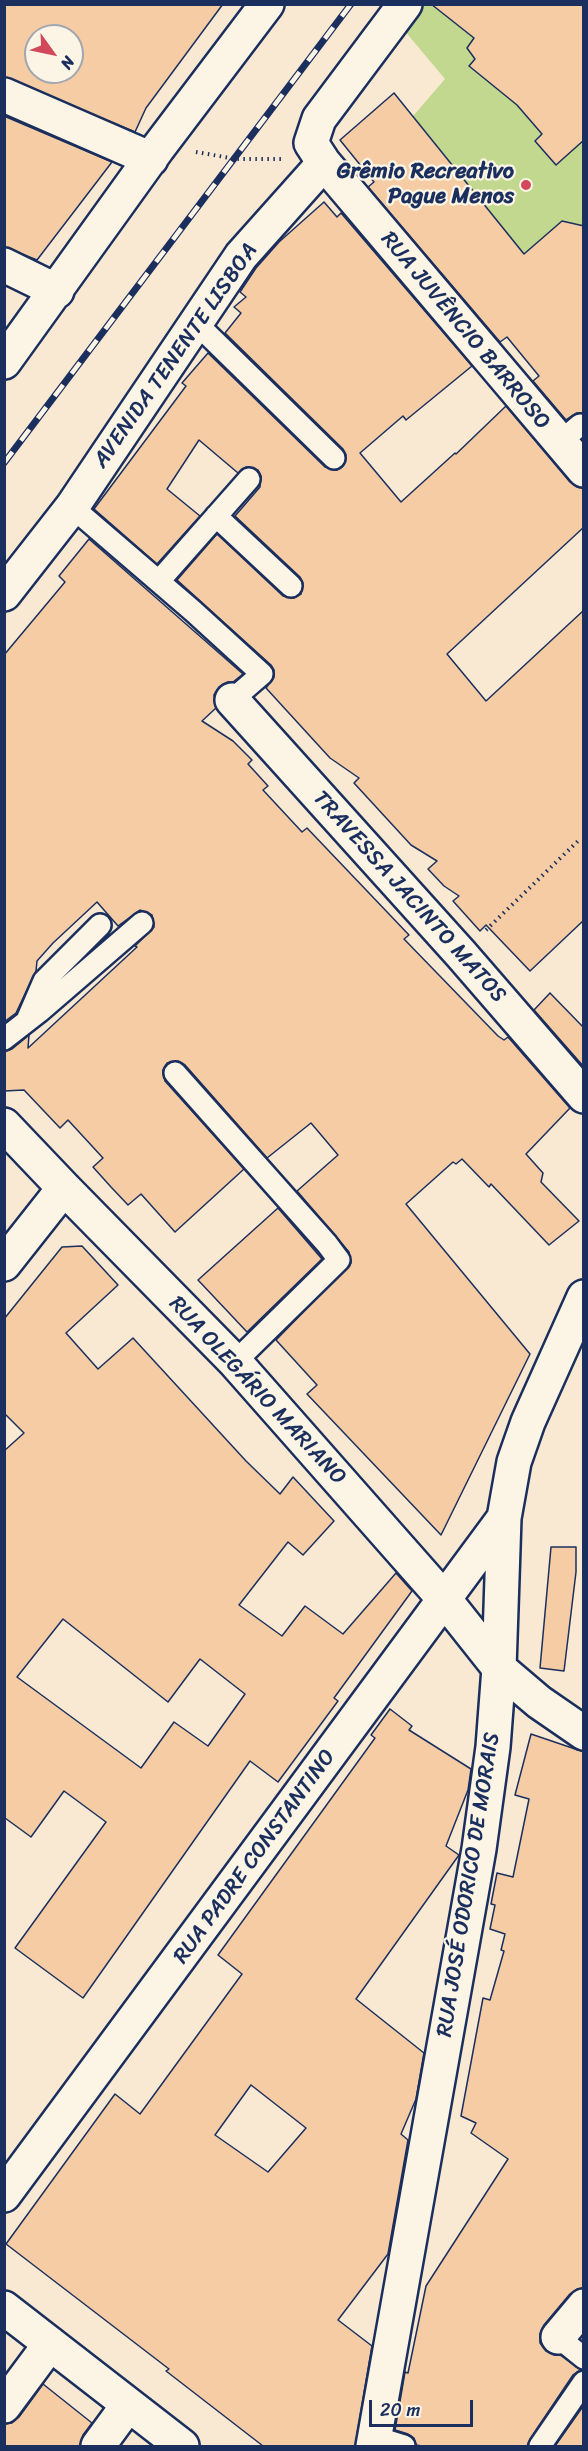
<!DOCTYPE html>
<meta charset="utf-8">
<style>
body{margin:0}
#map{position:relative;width:588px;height:2451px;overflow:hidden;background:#fae9d2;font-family:Sriracha,sans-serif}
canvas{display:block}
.frame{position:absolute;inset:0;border:6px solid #1b2f5e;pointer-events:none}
.north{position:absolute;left:24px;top:24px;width:60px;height:60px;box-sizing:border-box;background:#fcf5e5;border:2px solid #a2a6af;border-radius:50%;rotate:123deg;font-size:16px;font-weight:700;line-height:24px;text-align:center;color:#1b2f5e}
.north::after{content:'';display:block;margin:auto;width:21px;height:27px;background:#d1495b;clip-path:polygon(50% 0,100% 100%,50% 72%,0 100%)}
.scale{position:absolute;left:369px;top:2400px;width:104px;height:27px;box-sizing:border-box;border:3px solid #1b2f5e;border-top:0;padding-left:8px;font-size:18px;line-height:21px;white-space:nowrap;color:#1b2f5e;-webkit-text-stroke:4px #fcf5e5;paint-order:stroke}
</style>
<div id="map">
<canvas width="588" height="2451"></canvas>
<div class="frame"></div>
<div class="north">N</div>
<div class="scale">20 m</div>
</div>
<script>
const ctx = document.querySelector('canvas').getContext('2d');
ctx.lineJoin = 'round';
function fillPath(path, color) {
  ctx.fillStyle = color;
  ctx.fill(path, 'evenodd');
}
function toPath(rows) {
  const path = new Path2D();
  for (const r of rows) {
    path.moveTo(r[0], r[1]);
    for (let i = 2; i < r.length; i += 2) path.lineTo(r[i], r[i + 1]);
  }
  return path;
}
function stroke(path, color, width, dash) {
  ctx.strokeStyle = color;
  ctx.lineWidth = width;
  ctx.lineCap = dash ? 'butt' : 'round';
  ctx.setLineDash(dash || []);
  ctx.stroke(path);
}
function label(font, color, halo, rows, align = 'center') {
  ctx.font = font + ' Sriracha,sans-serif';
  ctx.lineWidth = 4.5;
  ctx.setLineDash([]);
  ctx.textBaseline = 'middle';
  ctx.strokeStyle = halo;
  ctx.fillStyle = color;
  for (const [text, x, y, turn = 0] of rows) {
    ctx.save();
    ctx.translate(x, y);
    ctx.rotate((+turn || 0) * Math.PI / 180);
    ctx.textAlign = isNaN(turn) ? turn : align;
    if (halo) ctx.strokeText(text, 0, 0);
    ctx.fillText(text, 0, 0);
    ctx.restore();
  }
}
fillPath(toPath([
 [424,5,583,5,583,429,475,299,524,254,413,116,445,79,404,30]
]), '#c1d88e');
const building = toPath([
 [4,4,223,4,146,108,135,132,4,77,4,4],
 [36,36,72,36,72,72,36,72,36,36],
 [431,4,584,4,584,140,556,165,535,141,542,134,517,105,469,66,475,59,467,48,474,38,431,4],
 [394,93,524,254,562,221,584,226,584,413,577,413,566,420,533,381,539,376,507,337,500,342,368,187,374,182,340,140,394,93],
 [4,116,112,162,37,260,4,247,4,116],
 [324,202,337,217,341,213,472,366,406,420,403,416,360,453,401,502,455,453,456,454,506,406,570,482,577,487,584,488,584,527,447,654,486,701,584,610,584,920,530,971,486,925,480,931,453,901,459,896,444,886,428,869,437,861,411,845,354,783,359,778,330,758,266,688,274,677,274,670,271,665,177,580,217,534,283,596,294,598,301,594,303,583,300,577,235,516,260,487,261,476,258,470,246,467,238,473,199,440,167,489,200,516,157,564,94,509,186,386,182,383,208,353,325,467,337,470,343,466,346,455,343,449,225,333,241,313,234,307,246,297,240,292,256,268,279,242,324,202],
 [89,539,243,674,233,682,228,682,219,687,214,695,216,708,202,721,233,741,252,760,248,764,268,786,263,790,302,832,307,828,409,935,404,939,498,1036,504,1040,508,1037,570,1108,526,1154,543,1173,541,1182,579,1221,549,1245,491,1184,489,1187,462,1159,456,1164,453,1162,406,1204,530,1354,441,1535,307,1394,317,1385,276,1340,351,1263,349,1252,297,1191,338,1155,311,1123,267,1158,185,1065,178,1061,167,1063,163,1070,165,1081,244,1169,175,1232,141,1194,128,1205,111,1187,93,1167,103,1158,68,1120,60,1128,24,1090,4,1091,4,1052,12,1049,29,1035,28,1048,137,947,135,946,154,927,152,915,140,910,118,926,97,902,53,943,37,961,36,971,16,1013,4,1022,4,655,65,582,59,576,89,539],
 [550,993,584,1028,584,1067,534,1010,550,993],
 [278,1208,322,1259,247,1332,198,1280,278,1208],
 [82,1246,118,1285,66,1333,98,1369,133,1338,246,1461,280,1494,293,1477,334,1521,303,1555,288,1542,239,1605,282,1636,305,1606,343,1634,396,1573,412,1591,334,1698,338,1701,278,1782,250,1761,83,1998,15,1948,106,1822,64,1791,31,1837,5,1818,4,1795,4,1451,24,1433,4,1413,4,1319,62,1247,82,1246],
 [63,1619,168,1702,200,1659,245,1694,208,1746,174,1722,141,1768,17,1677,63,1619],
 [551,1547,576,1547,576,1572,564,1671,540,1668,551,1547],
 [390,1709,412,1726,409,1730,471,1769,468,1790,446,1846,459,1855,356,1999,424,2053,416,2099,401,2134,408,2140,388,2254,338,2320,372,2346,355,2446,263,2446,166,2371,169,2369,6,2244,115,2094,140,2114,242,1974,218,1955,375,1738,371,1735,390,1709],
 [251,2085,306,2128,268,2172,215,2135,251,2085],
 [531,1734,584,1752,584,2288,577,2289,570,2294,544,2325,540,2334,540,2343,546,2351,554,2355,560,2355,581,2370,573,2375,530,2439,527,2446,422,2446,416,2445,414,2438,408,2434,395,2430,405,2372,408,2373,426,2286,508,2159,471,2133,476,2123,461,2116,483,1998,490,2000,504,1951,501,1950,505,1934,490,1929,495,1905,491,1904,497,1873,513,1877,529,1799,515,1795,531,1734],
 [43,2384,92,2423,83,2435,80,2446,4,2446,4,2424,12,2423,19,2417,43,2384],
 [584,2405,584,2446,555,2446,584,2405]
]);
fillPath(building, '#f5cca4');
stroke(building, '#1b2f5e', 1.5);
const lane = toPath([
 [196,323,334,458],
 [560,442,580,425],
 [72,507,193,611,262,674,232,700],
 [216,516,291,586],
 [159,581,249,479],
 [28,1018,44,981,100,925],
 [4,1039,40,1011,142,923],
 [175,1073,327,1244,339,1260,235,1362],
 [558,2337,584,2358],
 [375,2437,404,2446],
 [540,2446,584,2382]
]);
const street = toPath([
 [4,95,151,159],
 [324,163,584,470],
 [4,265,57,291],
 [4,362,158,148,267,4],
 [4,594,72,507,241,256,324,163,311,143,319,119,405,4],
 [232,700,461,954,584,1096],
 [4,1125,64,1188,235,1362,445,1600,499,1668,539,1702,584,1733],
 [4,1264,64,1188],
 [4,2195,504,1518],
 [558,2337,584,2306],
 [4,2406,50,2344],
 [98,2446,128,2405],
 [373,2446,479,1849,493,1747,499,1668,504,1518,514,1462,528,1422,584,1297]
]);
const primary = toPath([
 [4,2308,182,2446]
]);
stroke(lane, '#1b2f5e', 26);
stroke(street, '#1b2f5e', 38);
stroke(primary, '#1b2f5e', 38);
stroke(toPath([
 [196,152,236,159,281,159],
 [486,930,578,841]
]), '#1b2f5e', 4, [1.5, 4.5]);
stroke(lane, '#fcf5e5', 21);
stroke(street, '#fcf5e5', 33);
stroke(primary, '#fcf5e5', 33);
const rail = toPath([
 [4,463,351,4]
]);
stroke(rail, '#1b2f5e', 7);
stroke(rail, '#fcf5e5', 4.5, [14]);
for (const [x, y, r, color] of [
 [526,185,6,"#d1495b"]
]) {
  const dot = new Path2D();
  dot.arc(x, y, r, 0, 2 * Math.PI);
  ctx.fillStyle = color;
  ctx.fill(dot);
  stroke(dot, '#fcf5e5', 2);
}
label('bold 22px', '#1b2f5e', '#fcf5e5', [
 ["Grêmio Recreativo",514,172],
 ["Pague Menos",514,197]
], 'right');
label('22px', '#1b2f5e', '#fcf5e5', [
 ["RUA JUVÊNCIO BARROSO",465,331,50],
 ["AVENIDA TENENTE LISBOA",176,356,-55],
 ["TRAVESSA JACINTO MATOS",409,897,48],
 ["RUA OLEGÁRIO MARIANO",257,1391,47],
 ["RUA PADRE CONSTANTINO",255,1857,-54],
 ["RUA JOSÉ ODORICO DE MORAIS",469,1885,-81]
]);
</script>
